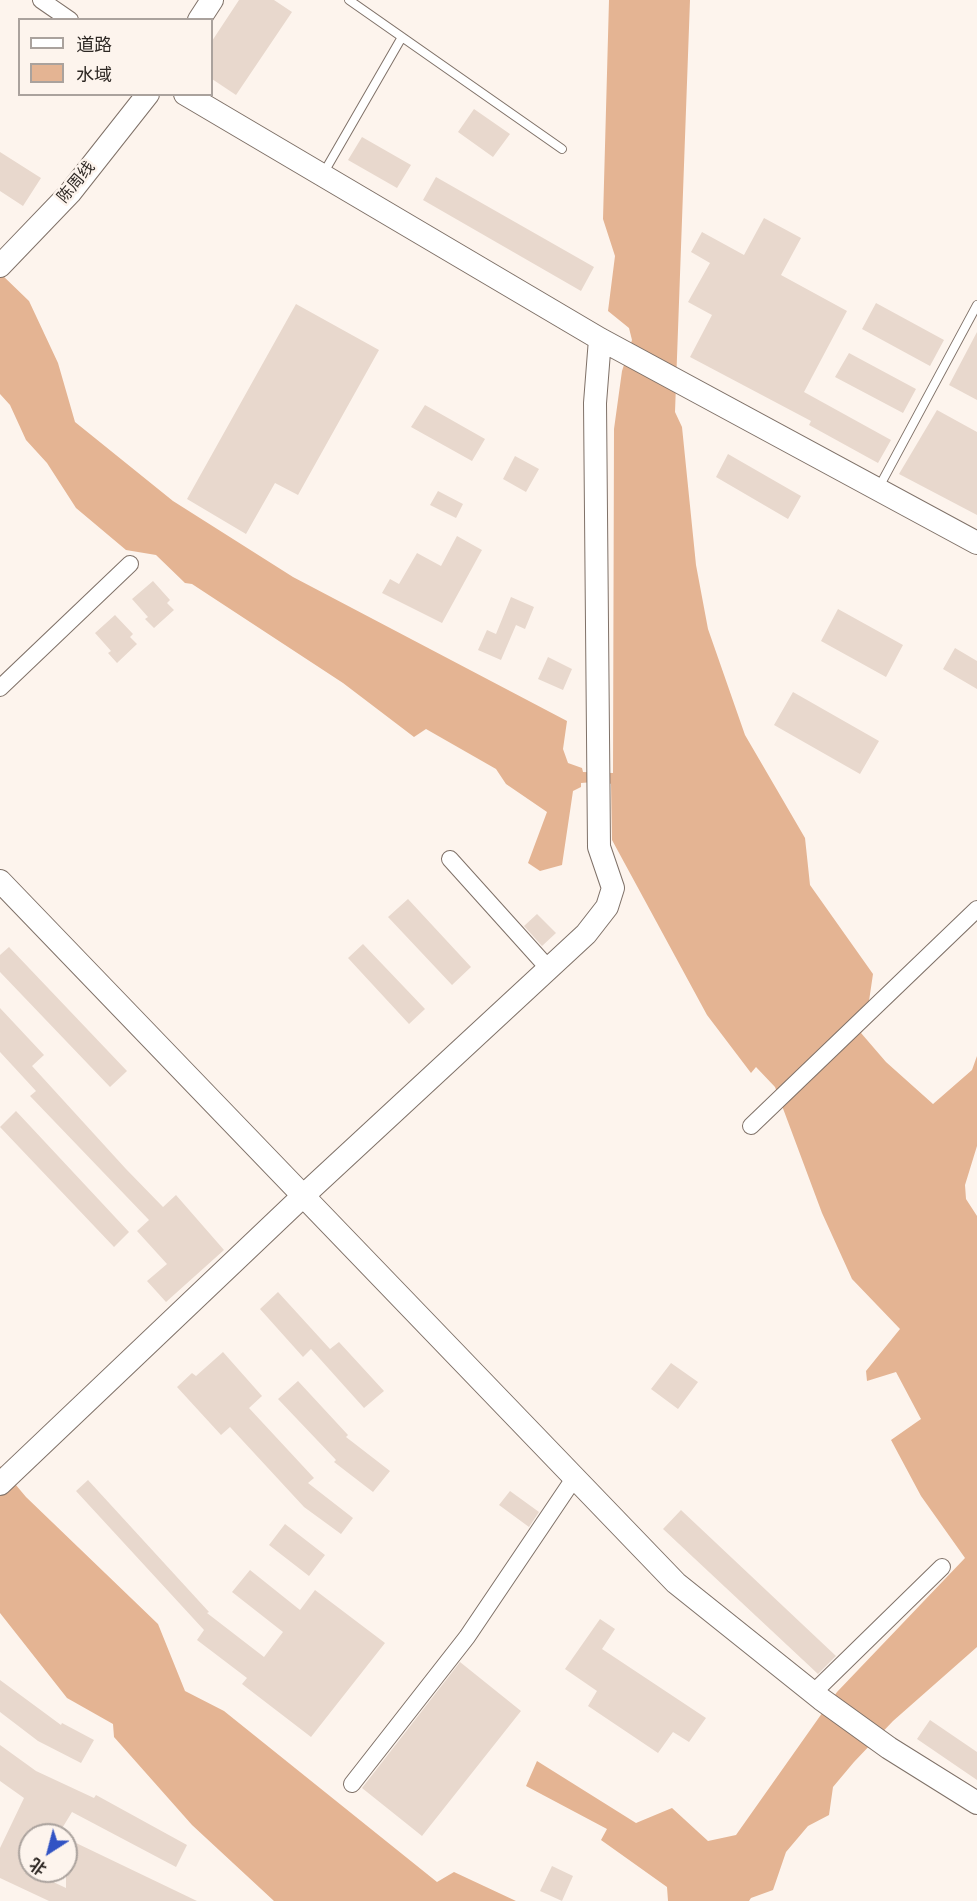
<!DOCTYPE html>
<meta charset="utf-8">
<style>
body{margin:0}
#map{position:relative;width:977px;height:1901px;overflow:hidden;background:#fdf4ed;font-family:"Nunito Sans","Noto Sans SC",sans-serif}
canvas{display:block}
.legend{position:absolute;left:18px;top:18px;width:195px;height:78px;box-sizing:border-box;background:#fdf4ed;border:2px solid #aaa29d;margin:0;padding:8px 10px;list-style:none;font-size:18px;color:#2e2824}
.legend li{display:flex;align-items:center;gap:12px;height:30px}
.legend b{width:30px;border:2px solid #aaa29d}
.north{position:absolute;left:18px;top:1823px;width:60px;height:60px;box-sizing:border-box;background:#fdf4ed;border:2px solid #aaa29d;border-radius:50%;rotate:216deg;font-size:16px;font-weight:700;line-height:24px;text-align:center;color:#2e2824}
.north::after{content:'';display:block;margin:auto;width:21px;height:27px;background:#3153c4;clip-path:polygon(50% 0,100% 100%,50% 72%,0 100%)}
</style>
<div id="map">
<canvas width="977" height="1901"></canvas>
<ul class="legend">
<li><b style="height:8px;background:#fff"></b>道路</li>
<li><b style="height:16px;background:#e4b493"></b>水域</li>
</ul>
<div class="north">北</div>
</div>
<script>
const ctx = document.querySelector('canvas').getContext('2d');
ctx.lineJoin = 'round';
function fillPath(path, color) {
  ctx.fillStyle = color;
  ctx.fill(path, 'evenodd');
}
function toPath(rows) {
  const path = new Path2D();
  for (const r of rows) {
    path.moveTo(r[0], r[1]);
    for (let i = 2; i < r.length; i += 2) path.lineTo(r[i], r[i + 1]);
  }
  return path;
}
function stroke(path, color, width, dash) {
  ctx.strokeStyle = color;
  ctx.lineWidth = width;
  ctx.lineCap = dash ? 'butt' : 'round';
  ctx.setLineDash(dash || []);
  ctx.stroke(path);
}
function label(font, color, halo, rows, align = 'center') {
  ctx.font = font + ' "Nunito Sans","Noto Sans SC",sans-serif';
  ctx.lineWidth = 5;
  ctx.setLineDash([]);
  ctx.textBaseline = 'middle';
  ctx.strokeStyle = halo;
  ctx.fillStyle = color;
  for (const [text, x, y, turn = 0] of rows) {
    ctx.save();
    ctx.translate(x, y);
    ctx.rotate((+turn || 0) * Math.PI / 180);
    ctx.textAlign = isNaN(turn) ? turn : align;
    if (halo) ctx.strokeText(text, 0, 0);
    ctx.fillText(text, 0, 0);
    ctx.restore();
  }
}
fillPath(toPath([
 [609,0,690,0,675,412,682,427,696,565,708,629,745,735,805,838,810,885,873,974,869,1001,877,1013,861,1033,886,1062,933,1104,972,1070,977,1056,977,1146,965,1185,966,1199,977,1216,977,1647,893,1721,854,1762,833,1787,829,1815,808,1826,786,1852,773,1890,751,1898,749,1901,668,1901,667,1887,601,1840,607,1829,526,1786,537,1761,636,1823,672,1808,708,1841,736,1835,837,1692,965,1558,921,1496,891,1440,921,1419,896,1372,867,1381,866,1371,900,1329,852,1279,822,1213,775,1087,756,1067,751,1073,707,1015,612,840,611,784,606,781,581,783,581,787,573,791,562,865,540,871,528,863,547,812,506,784,496,769,426,729,414,737,343,683,192,584,185,583,156,555,126,550,76,508,47,463,26,440,10,405,0,394,0,273,29,301,58,363,75,422,173,501,293,577,567,721,563,749,568,763,582,768,583,772,613,773,614,429,622,371,632,340,629,328,608,311,615,256,603,219],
 [0,1466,26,1497,158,1624,185,1691,224,1711,437,1882,454,1872,516,1901,274,1901,192,1825,114,1737,113,1724,67,1698,0,1613]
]), '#e4b493');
fillPath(toPath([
 [239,0,274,0,292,12,236,95,212,79,212,41],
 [474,109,510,134,493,157,458,132],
 [362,137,411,165,397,188,348,160],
 [0,152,41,178,23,206,0,191],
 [436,177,594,267,581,291,423,200],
 [764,218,801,238,781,275,847,311,804,392,891,440,878,463,809,425,811,421,690,357,712,315,688,302,710,263,691,252,702,232,744,255],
 [876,303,944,340,930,366,862,329],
 [296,304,379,350,298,495,275,483,246,534,187,499],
 [977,332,977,400,949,385],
 [849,353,916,389,903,413,835,377],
 [425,405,485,439,472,461,411,427],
 [937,410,977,432,977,515,899,474],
 [728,454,801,496,788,519,716,477],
 [515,456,539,469,526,492,503,479],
 [438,491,463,504,456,518,430,505],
 [457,536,482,550,442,623,382,593,390,579,399,584,417,553,441,566],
 [153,581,170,600,167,603,174,610,154,628,145,619,148,617,132,599],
 [511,597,534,607,525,629,516,625,501,660,478,650,487,630,496,634],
 [838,609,903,645,886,677,821,641],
 [115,615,133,634,130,637,137,644,117,663,108,653,111,651,95,633],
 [955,648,977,661,977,689,943,669],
 [548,657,572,669,563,690,538,679],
 [793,692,879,741,860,774,774,725],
 [408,899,471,967,452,985,388,917],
 [537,914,556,933,542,946,524,926],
 [363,944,425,1009,409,1024,348,958],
 [9,947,127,1071,110,1087,0,972,0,955],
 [0,1008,44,1055,32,1066,126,1169,163,1207,176,1195,224,1250,166,1302,147,1281,167,1264,137,1231,149,1220,30,1096,36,1091,0,1052],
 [16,1111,129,1232,114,1247,0,1127],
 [278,1292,330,1349,339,1342,384,1391,364,1408,311,1349,303,1357,260,1309],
 [223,1352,262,1396,249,1408,314,1478,308,1483,353,1518,341,1534,304,1507,230,1427,221,1435,177,1387,192,1373,196,1376],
 [671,1363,698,1382,678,1409,651,1389],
 [298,1381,348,1435,346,1437,390,1471,373,1492,334,1462,336,1460,278,1399],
 [88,1480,209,1612,207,1613,264,1657,283,1632,232,1592,250,1570,300,1610,315,1590,385,1643,311,1737,242,1684,247,1678,197,1640,204,1630,76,1491],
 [510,1491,539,1512,529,1527,499,1505],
 [681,1510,836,1656,818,1674,663,1529],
 [285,1524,325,1555,309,1576,269,1545],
 [600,1619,615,1629,602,1649,706,1718,689,1742,673,1732,658,1753,588,1706,597,1691,565,1669],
 [460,1662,521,1711,422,1836,362,1788],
 [0,1680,61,1725,62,1723,94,1740,81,1763,38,1741,0,1712],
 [930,1720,977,1752,977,1780,917,1739],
 [0,1745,36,1771,94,1798,96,1795,187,1845,176,1867,72,1812,58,1835,30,1835,30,1871,66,1888,66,1857,74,1842,197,1901,49,1901,0,1878,0,1848,24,1798,0,1781],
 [552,1866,573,1876,562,1901,540,1891]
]), '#e8d8cd');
const lane = toPath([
 [349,0,562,149],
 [323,174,402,37],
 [878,489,977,305]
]);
const street = toPath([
 [41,0,70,20],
 [0,688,130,564],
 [450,859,549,969],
 [751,1126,977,909],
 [813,1693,942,1567],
 [352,1784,467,1637,575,1477]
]);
const secondary = toPath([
 [199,20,212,0],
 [185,94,600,339,977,543],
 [0,266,70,193,148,94],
 [0,881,676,1583,821,1699,889,1748,977,1803],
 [0,1484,303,1196,586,934,607,907,613,888,599,847,595,403,600,339]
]);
stroke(lane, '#7f7168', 10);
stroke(street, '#7f7168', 18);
stroke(secondary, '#7f7168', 24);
stroke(lane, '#fff', 8);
stroke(street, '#fff', 16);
stroke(secondary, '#fff', 22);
label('16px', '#2e2824', '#fdf4ed', [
 ["陈周线",77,183,-50]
]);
</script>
